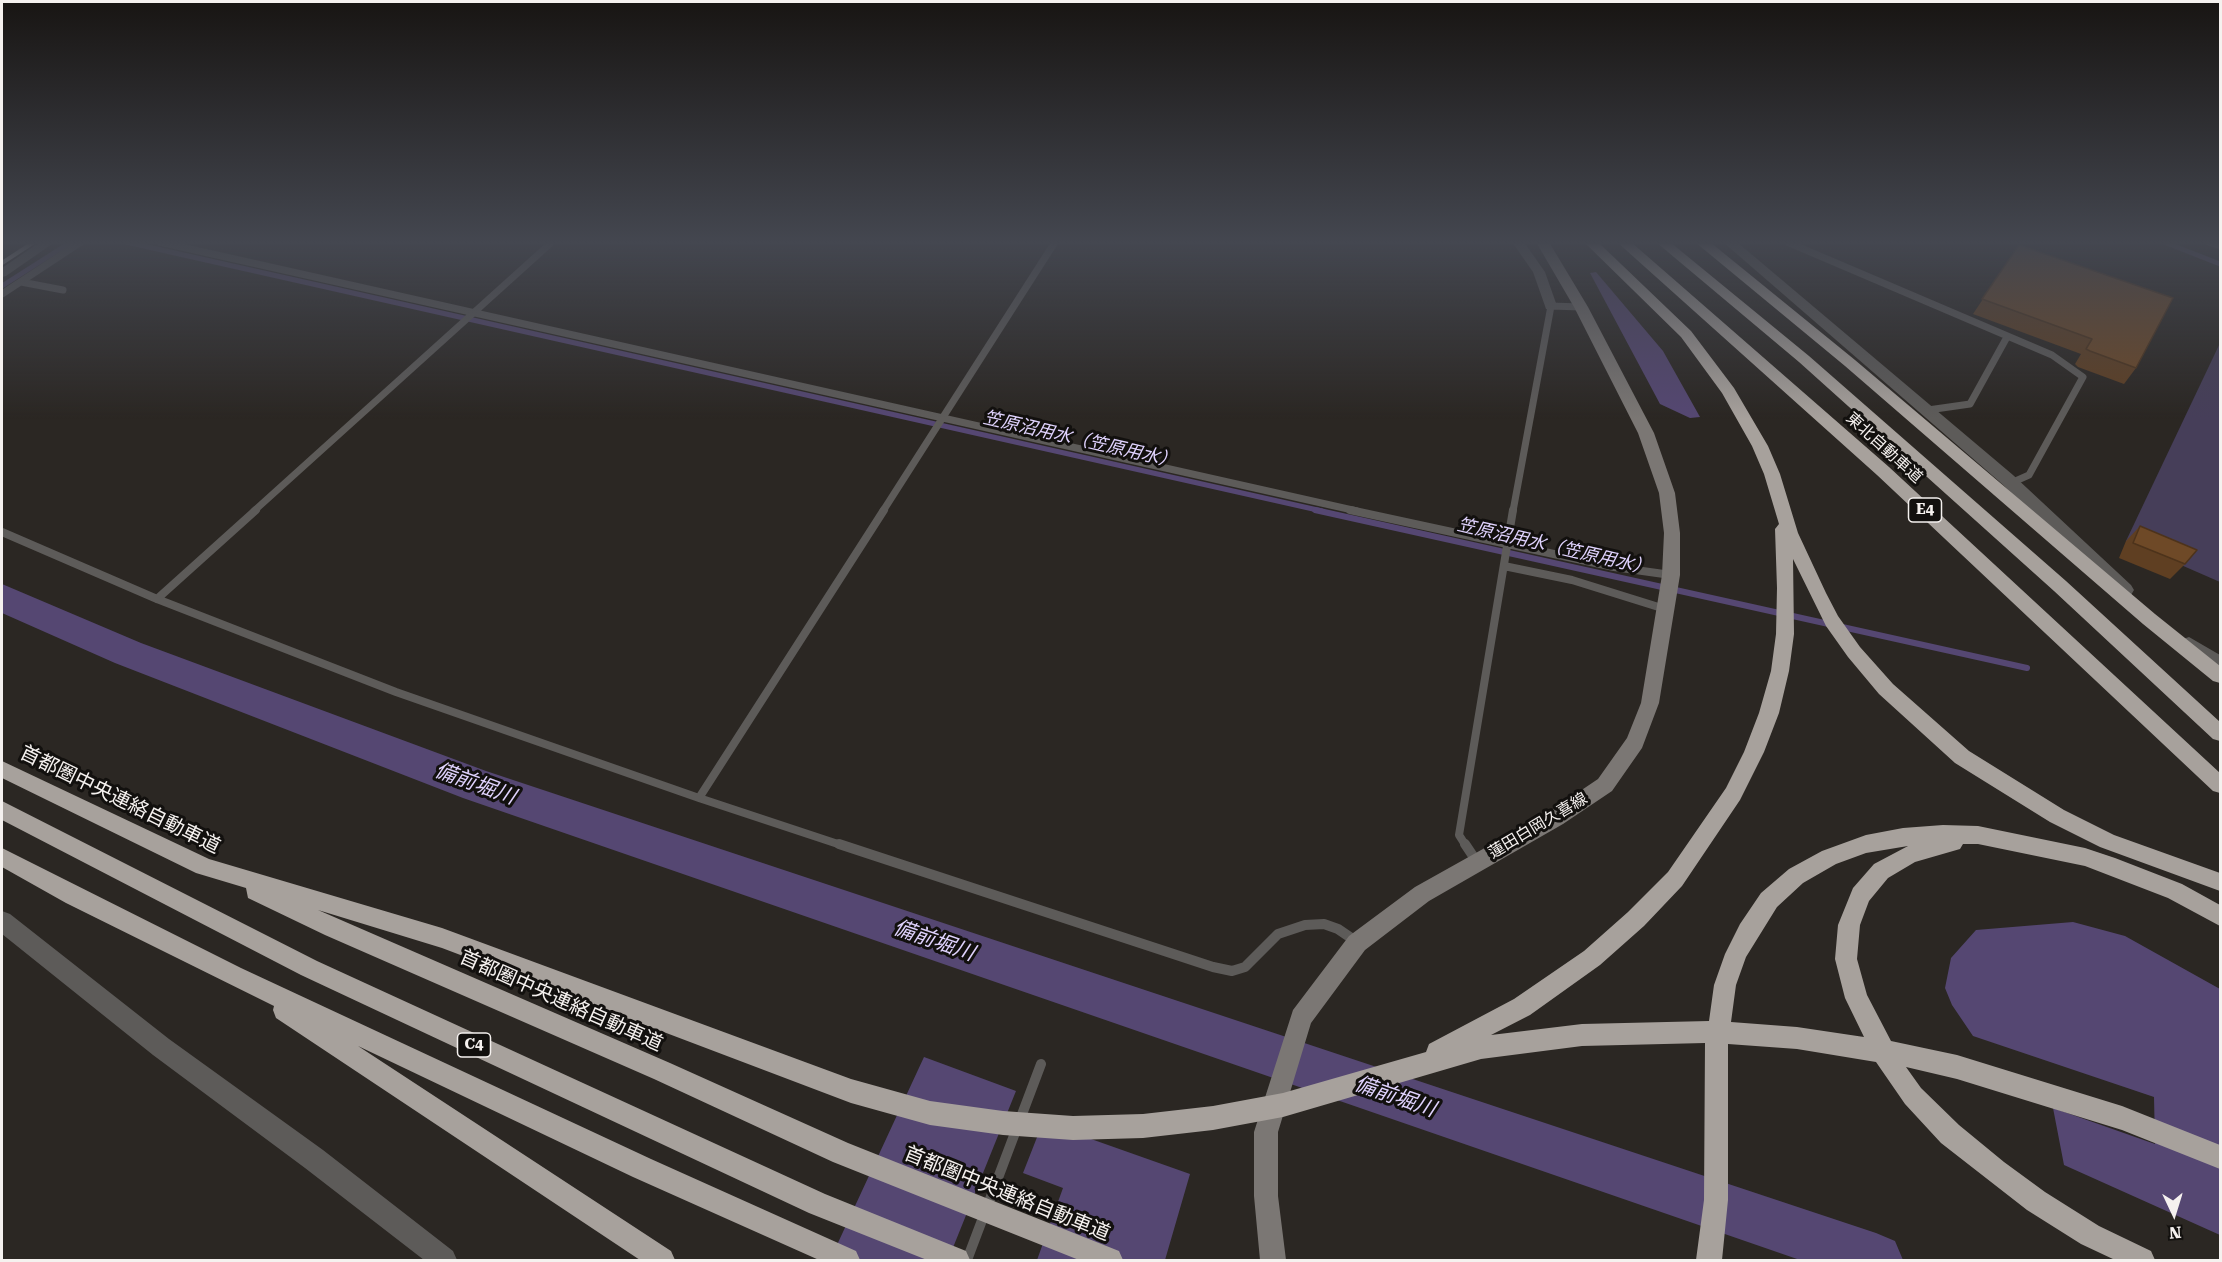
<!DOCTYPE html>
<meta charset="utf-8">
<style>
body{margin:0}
#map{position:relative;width:2222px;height:1262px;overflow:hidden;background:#2b2723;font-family:"Roboto Serif",serif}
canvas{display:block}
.frame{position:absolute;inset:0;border:3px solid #f5f1ef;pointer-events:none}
.north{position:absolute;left:2144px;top:1184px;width:60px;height:60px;-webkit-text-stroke:4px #12100e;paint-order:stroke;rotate:176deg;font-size:16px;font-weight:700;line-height:24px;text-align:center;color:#f5f1ef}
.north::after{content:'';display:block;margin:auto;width:21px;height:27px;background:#f5f1ef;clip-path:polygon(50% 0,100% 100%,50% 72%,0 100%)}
</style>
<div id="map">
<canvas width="2222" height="1262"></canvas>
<div class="frame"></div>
<div class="north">N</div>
</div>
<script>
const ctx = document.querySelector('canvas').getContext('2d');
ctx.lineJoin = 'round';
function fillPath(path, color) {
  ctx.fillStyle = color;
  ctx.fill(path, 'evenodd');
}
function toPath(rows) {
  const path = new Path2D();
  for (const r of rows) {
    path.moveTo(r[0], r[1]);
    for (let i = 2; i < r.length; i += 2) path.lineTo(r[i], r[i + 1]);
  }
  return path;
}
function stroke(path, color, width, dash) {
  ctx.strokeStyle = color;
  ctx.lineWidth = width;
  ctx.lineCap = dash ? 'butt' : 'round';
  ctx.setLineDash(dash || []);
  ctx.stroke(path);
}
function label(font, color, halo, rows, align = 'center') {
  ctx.font = font + ' "Roboto Serif","Noto Sans JP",serif';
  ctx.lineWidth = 6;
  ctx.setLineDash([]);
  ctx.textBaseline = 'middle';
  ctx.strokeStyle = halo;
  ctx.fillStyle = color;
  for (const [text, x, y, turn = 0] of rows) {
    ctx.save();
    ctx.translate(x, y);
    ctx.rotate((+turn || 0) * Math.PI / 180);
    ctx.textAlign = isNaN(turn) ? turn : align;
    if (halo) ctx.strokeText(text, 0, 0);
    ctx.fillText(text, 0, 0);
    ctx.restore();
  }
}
fillPath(toPath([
 [2220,343,2220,582,2126,541]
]), '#463e59');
fillPath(toPath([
 [1596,272,1663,351,1700,417,1690,418,1660,404,1590,273],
 [2073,922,2125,936,2220,989,2220,1235,2064,1165,2053,1108,2155,1144,2154,1097,1973,1036,1952,1005,1945,988,1951,958,1976,930],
 [924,1057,1016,1091,948,1260,830,1260],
 [1043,1122,1190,1174,1165,1260,1037,1260,1063,1188,1023,1173]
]), '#554772');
stroke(toPath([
 [126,242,1322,511],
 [2164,242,2220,264],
 [2,286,71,242]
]), '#554772', 5);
stroke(toPath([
 [1315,510,2027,668]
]), '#554772', 6);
fillPath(toPath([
 [2,584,141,643,486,771,1876,1233,1895,1241,1903,1260,1800,1260,463,798,115,663,2,613,2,584]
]), '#554772');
stroke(toPath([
 [159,242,1357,511],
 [1787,242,2052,355,2083,377,2029,475,2011,483],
 [2209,242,2220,246],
 [21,282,63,290],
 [2,294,81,242],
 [1928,410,1970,404,2007,337],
 [254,511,552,242],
 [883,511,1055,242],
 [1513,511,1551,306,1581,307]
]), '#5d5b59', 7);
stroke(toPath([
 [1350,510,1614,567,1671,575],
 [2,532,157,599,396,692,699,798,844,846],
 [1504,566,1572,580,1665,609],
 [157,599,256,510],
 [699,798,884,510],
 [1466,846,1459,835,1513,510]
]), '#5d5b59', 8);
stroke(toPath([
 [839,844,1213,967,1232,971,1245,967,1278,934,1305,925,1324,924,1338,929,1357,942],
 [1465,844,1477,862],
 [967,1260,1041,1064]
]), '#5d5b59', 10);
fillPath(toPath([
 [40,242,55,242,6,276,2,277,2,268,40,242],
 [1512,242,1524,242,1545,272,1557,306,1556,309,1546,309,1545,306,1533,272,1512,242]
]), '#5d5b59');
fillPath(toPath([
 [1723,242,1737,242,2013,475,2131,585,2134,590,2131,595,2125,597,2119,595,2001,483,1723,242],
 [2189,637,2220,655,2220,671,2213,669,2183,649,2180,644,2183,639,2189,637],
 [2,911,10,914,169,1039,323,1150,453,1251,457,1260,424,1260,305,1168,153,1055,2,934,2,911]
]), '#5d5b59');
fillPath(toPath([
 [1536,242,1549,242,1588,307,1654,433,1675,493,1680,533,1680,575,1659,703,1642,748,1612,791,1563,824,1429,901,1365,950,1311,1023,1278,1132,1278,1196,1286,1260,1260,1260,1254,1196,1254,1132,1293,1010,1349,936,1415,887,1549,812,1598,779,1627,738,1641,703,1662,575,1664,533,1659,493,1638,433,1574,307,1536,242]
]), '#7b7774');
fillPath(toPath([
 [1584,242,1598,242,1691,331,1734,388,1768,446,1780,474,1798,533,1826,593,1838,616,1860,647,1893,684,1969,751,2064,810,2114,835,2220,873,2220,891,2100,847,2050,822,1955,763,1879,694,1848,657,1826,626,1793,559,1794,634,1789,671,1779,713,1764,752,1740,800,1682,886,1644,926,1600,965,1530,1015,1491,1035,1582,1024,1709,1021,1714,985,1725,954,1740,924,1761,893,1789,869,1822,851,1866,835,1903,828,1943,825,1978,826,2085,848,2115,858,2182,884,2220,905,2220,926,2168,898,2085,866,1978,844,1963,844,1960,849,1915,862,1888,878,1869,901,1860,925,1857,959,1867,995,1891,1041,1957,1055,2122,1106,2220,1145,2220,1169,2122,1130,1957,1079,1906,1067,1921,1088,1959,1125,2004,1162,2045,1192,2099,1226,2151,1251,2155,1260,2115,1260,2081,1244,2027,1210,1941,1143,1905,1104,1876,1062,1797,1049,1728,1044,1728,1200,1722,1260,1696,1260,1704,1200,1705,1043,1582,1046,1481,1059,1283,1117,1213,1130,1143,1138,1073,1140,1003,1135,930,1125,851,1103,442,948,318,910,670,1063,848,1143,1119,1251,1123,1260,1079,1260,833,1162,654,1079,325,935,248,898,246,888,196,873,2,778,2,761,209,859,442,928,851,1079,930,1101,1003,1111,1073,1116,1143,1114,1213,1106,1283,1093,1426,1052,1429,1044,1514,999,1584,951,1628,912,1668,872,1726,788,1744,752,1759,713,1771,671,1776,634,1777,588,1775,529,1779,524,1764,474,1752,446,1722,393,1681,337,1584,242],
 [1908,846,1874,864,1853,888,1838,925,1835,959,1845,998,1864,1037,1797,1027,1731,1022,1736,985,1746,957,1777,907,1803,883,1836,864,1866,853,1908,846],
 [1617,242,1631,242,1889,467,2220,773,2220,793,2213,791,1877,475,1617,242],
 [1656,242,1670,242,1809,356,2066,581,2220,722,2220,741,2213,739,2054,591,1799,362,1656,242],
 [1695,242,1710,242,1855,360,2155,614,2220,666,2220,683,2213,681,2143,624,1845,366,1695,242],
 [2,801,317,961,825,1194,966,1251,970,1260,927,1260,809,1213,301,975,2,820,2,801],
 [2,848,241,968,651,1159,856,1251,860,1260,819,1260,633,1177,358,1046,671,1251,675,1260,640,1260,276,1018,273,1010,274,1006,66,903,2,867,2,848]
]), '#a7a19c');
stroke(toPath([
 [2,263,34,242]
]), '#bdb9b7', 4);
fillPath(toPath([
 [2019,245,2136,368,2124,384,2078,367,2075,364,2081,354,1973,314],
 [2140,526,2185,564,2170,579,2119,558,2126,541]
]), '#5f3f22');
const building = toPath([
 [2019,245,2173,298,2136,368,2090,351,2086,349,2092,339,1982,299,2019,245],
 [2140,526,2197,550,2185,564,2133,543,2140,526]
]);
fillPath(building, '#6e4927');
stroke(building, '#4d331b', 1.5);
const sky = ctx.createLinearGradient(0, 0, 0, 419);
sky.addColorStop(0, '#181513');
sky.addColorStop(0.58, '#444750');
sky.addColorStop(1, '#44475000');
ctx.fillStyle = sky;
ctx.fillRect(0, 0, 2222, 419);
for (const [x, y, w] of [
 [1925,510,33],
 [474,1045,33]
]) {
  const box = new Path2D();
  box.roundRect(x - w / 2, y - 12, w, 24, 4.5);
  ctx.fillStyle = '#12100e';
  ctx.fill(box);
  stroke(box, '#f5f1ef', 1.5);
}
label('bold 15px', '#f5f1ef', null, [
 ["E4",1925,510],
 ["C4",474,1045]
]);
label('16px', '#f5f1ef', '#12100e', [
 ["東北自動車道",1884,448,42],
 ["蓮田白岡久喜線",1538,826,-31]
]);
label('italic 18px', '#dfd2fd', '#12100e', [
 ["笠原沼用水（笠原用水）",1080,440,13],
 ["笠原沼用水（笠原用水）",1554,547,13]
]);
label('20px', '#f5f1ef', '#12100e', [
 ["首都圏中央連絡自動車道",120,800,26],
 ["首都圏中央連絡自動車道",561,1001,24],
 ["首都圏中央連絡自動車道",1007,1194,22]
]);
label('italic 21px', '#dfd2fd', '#12100e', [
 ["備前堀川",475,784,20],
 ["備前堀川",934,941,19],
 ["備前堀川",1395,1097,19]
]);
</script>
